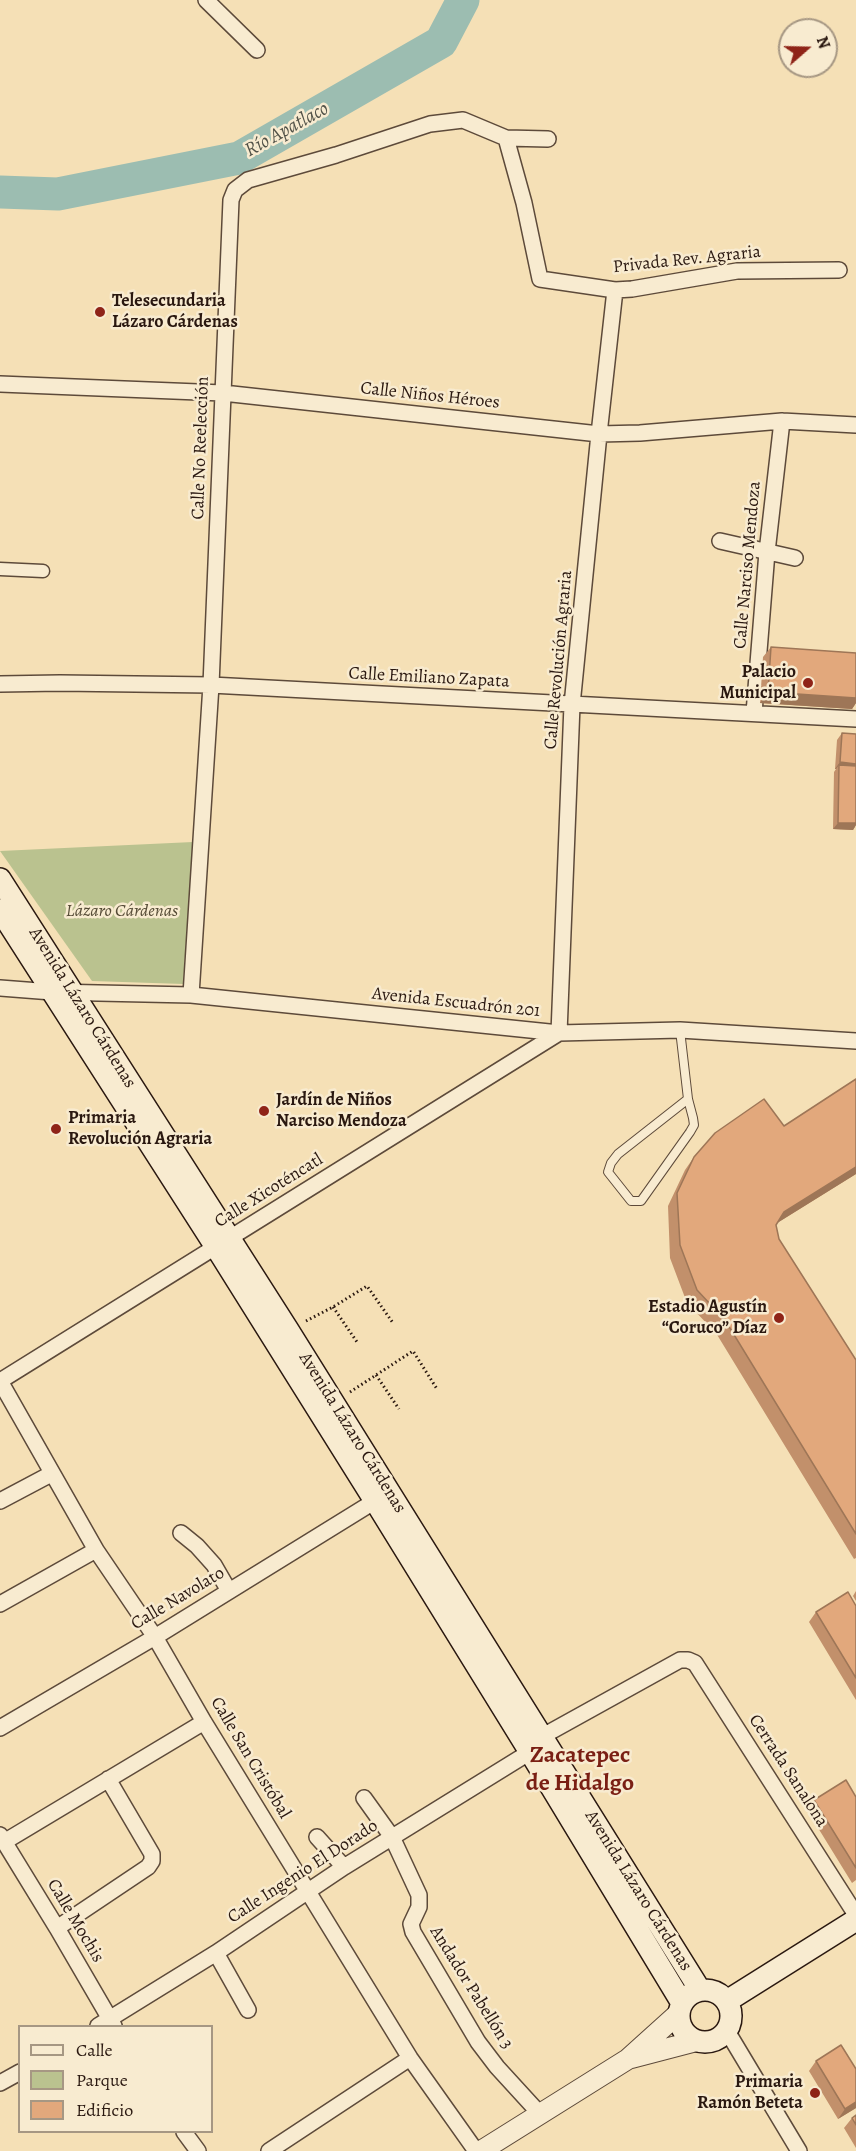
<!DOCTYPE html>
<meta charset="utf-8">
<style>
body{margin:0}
#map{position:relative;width:856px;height:2151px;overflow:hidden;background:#f5e0b6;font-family:Alegreya,serif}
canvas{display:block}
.legend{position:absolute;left:18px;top:2025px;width:195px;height:108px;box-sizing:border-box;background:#f8ebd0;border:2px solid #a69783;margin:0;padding:8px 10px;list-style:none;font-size:18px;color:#2a1810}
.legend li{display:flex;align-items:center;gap:12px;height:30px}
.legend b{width:30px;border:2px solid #a69783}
.north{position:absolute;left:778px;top:18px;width:60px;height:60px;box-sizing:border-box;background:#f8ebd0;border:2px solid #a69783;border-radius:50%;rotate:70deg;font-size:16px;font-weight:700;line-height:24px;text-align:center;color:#2a1810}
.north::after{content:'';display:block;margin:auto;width:21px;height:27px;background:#8f2418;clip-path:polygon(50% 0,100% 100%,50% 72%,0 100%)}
</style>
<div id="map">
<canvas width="856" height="2151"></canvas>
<ul class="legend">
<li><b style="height:8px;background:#f8ebd0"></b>Calle</li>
<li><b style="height:16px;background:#bac28f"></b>Parque</li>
<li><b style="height:16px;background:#e2a87c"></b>Edificio</li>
</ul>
<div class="north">N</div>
</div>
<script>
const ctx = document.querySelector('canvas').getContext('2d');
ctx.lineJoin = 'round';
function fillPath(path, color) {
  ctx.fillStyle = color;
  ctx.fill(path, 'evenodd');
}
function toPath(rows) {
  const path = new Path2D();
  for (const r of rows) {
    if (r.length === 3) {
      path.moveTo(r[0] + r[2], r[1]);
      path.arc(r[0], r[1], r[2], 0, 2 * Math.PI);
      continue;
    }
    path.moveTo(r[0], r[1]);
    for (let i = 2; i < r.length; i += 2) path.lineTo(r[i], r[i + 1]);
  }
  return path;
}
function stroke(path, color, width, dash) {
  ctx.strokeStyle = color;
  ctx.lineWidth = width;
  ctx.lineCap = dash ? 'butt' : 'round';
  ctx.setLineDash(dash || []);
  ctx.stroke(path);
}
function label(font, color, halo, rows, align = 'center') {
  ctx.font = font + ' Alegreya,serif';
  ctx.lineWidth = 5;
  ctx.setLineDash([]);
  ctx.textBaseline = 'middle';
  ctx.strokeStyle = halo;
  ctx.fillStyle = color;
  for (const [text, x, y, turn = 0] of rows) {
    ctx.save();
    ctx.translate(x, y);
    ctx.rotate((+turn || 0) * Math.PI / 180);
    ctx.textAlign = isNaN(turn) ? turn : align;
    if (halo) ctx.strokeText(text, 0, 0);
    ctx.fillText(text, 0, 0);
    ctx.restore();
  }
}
fillPath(toPath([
 [193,842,183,984,92,981,0,851]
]), '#bac28f');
stroke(toPath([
 [0,192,58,194,239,158,441,42,463,0]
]), '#9cbdb1', 33);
const service = toPath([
 [680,1030,688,1099,618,1154,611,1163,608,1172,631,1201,641,1201,690,1132,694,1125,693,1118,688,1099]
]);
const pedestrian = toPath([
 [0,569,43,571]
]);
const minor = toPath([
 [206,0,257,50],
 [506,138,524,203,540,279,615,290,632,289,737,271,839,270],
 [0,384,223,393,599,434,640,433,782,421,856,425],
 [720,541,795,558],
 [0,684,60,683,211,685,856,719],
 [754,713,767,552,782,421],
 [0,988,52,992,191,995,559,1033,680,1030,856,1041],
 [191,995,211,685,231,200,235,190,248,180,336,155,430,124,463,120,506,138,548,139],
 [0,1381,559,1033,572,705,599,434,615,290],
 [0,1381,96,1550,155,1637,204,1722,410,2058,476,2151],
 [0,1501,51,1474],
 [181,1533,197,1546,214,1565,229,1591],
 [0,1604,96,1550],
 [0,1728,155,1637,375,1501],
 [541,1737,680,1660,688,1660,695,1663,856,1915],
 [364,1798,392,1837,419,1895,419,1907,411,1924,413,1932,478,2042,497,2067,540,2114],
 [0,1835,57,1928,114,2026],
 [317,1837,344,1867],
 [4,1842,204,1722],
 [57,1928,148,1867,152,1861,152,1854,108,1779],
 [216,1953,248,2010],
 [98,2026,216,1953,344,1867,530,1752],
 [727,2031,799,2151],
 [0,2083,20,2072],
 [184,2132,198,2151],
 [269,2151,410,2058]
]);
const tertiary = toPath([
 [631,2058,696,2041],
 [481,2151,628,2059,679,2013]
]);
const secondary = toPath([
 [0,879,288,1330,700,1990],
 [0,910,216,1247,375,1501,530,1752,682,2003],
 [705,2016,26],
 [727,2001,856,1920]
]);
stroke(service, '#5d4a3a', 10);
stroke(pedestrian, '#5d4a3a', 15);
stroke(minor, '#5d4a3a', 18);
stroke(tertiary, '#5d4a3a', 22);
stroke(secondary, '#2a1810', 24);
stroke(toPath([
 [333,1307,357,1342],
 [306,1321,333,1307,367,1286,393,1323],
 [376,1375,399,1409],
 [350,1392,413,1351,437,1389]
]), '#2a1810', 3, [1.5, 3]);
stroke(service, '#f8ebd0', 8);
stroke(pedestrian, '#f8ebd0', 12);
stroke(minor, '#f8ebd0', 15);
stroke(tertiary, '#f8ebd0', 20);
stroke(secondary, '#f8ebd0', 21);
fillPath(toPath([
 [771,647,856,653,856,703,852,709,760,703,763,657],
 [842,733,856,734,856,825,853,830,833,829,834,772,836,769,835,769,837,740],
 [856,1079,856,1174,777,1223,776,1225,779,1239,856,1360,856,1558,854,1559,716,1333,687,1303,670,1258,668,1206,685,1170,694,1157,784,1126],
 [856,1591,856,1601,853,1596],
 [856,1606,856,1700,809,1622,816,1612],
 [856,1797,856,1880,852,1883,807,1810,814,1800],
 [816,2061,856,2108,838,2119,809,2071],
 [856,2115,856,2148,844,2128,852,2118]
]), '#c2906b');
fillPath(toPath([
 [768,692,856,698,856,703,852,709,760,703],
 [840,762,856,764,856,771,839,765,836,769,835,769],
 [838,823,856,823,856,825,853,830,833,829],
 [856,1167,856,1174,774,1225,784,1212],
 [856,2102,856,2108,838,2119,845,2109]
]), '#9e7657');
const building = toPath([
 [771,647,856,653,856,698,768,692,771,647],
 [842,733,856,734,856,764,840,762,842,733],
 [839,765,856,766,856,823,838,823,839,765],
 [856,1079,856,1167,784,1212,776,1225,779,1239,856,1360,856,1534,725,1320,697,1290,680,1245,677,1193,694,1157,715,1133,764,1099,784,1126,856,1079],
 [848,1592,856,1606,856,1678,816,1612,848,1592],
 [846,1780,856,1797,856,1868,814,1800,846,1780],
 [841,2045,856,2069,856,2102,845,2109,816,2061,841,2045],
 [856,2115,856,2125,852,2118,856,2115]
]);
fillPath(building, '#e2a87c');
stroke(building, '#9e7657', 1.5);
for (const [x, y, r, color] of [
 [100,312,6,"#8f2418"],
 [808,683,6,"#8f2418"],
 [264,1111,6,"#8f2418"],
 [56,1129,6,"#8f2418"],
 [779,1318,6,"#8f2418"],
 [815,2093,6,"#8f2418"]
]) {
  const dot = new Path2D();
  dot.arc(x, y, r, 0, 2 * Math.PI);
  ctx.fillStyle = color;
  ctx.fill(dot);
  stroke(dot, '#f8ebd0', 2);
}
label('18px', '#2a1810', '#f8ebd0', [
 ["Privada Rev. Agraria",687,260,-6],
 ["Calle Niños Héroes",430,396,6],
 ["Calle No Reelección",201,448,-88],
 ["Calle Narciso Mendoza",748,565,-85],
 ["Calle Revolución Agraria",559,660,-85],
 ["Calle Emiliano Zapata",429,678,3],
 ["Avenida Escuadrón 201",456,1003,6],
 ["Avenida Lázaro Cárdenas",82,1008,58],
 ["Calle Xicoténcatl",269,1191,-32],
 ["Avenida Lázaro Cárdenas",352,1433,58],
 ["Calle Navolato",178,1599,-31],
 ["Calle San Cristóbal",250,1758,59],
 ["Cerrada Sanalona",788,1771,57],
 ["Calle Ingenio El Dorado",303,1872,-33],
 ["Avenida Lázaro Cárdenas",638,1891,58],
 ["Calle Mochis",75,1921,59],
 ["Andador Pabellón 3",471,1988,58]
]);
label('bold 18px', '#2a1810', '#f8ebd0', [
 ["Telesecundaria",112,302],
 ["Lázaro Cárdenas",112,323],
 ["Palacio",796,673,"right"],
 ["Municipal",796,694,"right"],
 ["Jardín de Niños",276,1101],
 ["Narciso Mendoza",276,1122],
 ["Primaria",68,1119],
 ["Revolución Agraria",68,1140],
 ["Estadio Agustín",767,1308,"right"],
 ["“Coruco” Díaz",767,1329,"right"],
 ["Primaria",803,2083,"right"],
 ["Ramón Beteta",803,2104,"right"]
], 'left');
label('italic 18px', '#554b36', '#f8ebd0', [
 ["Lázaro Cárdenas",122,912]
]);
label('italic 20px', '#525248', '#f8ebd0', [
 ["Río Apatlaco",287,130,-29]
]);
label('bold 24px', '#7a1f14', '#f8ebd0', [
 ["Zacatepec",580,1756],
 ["de Hidalgo",580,1784]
]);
</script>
